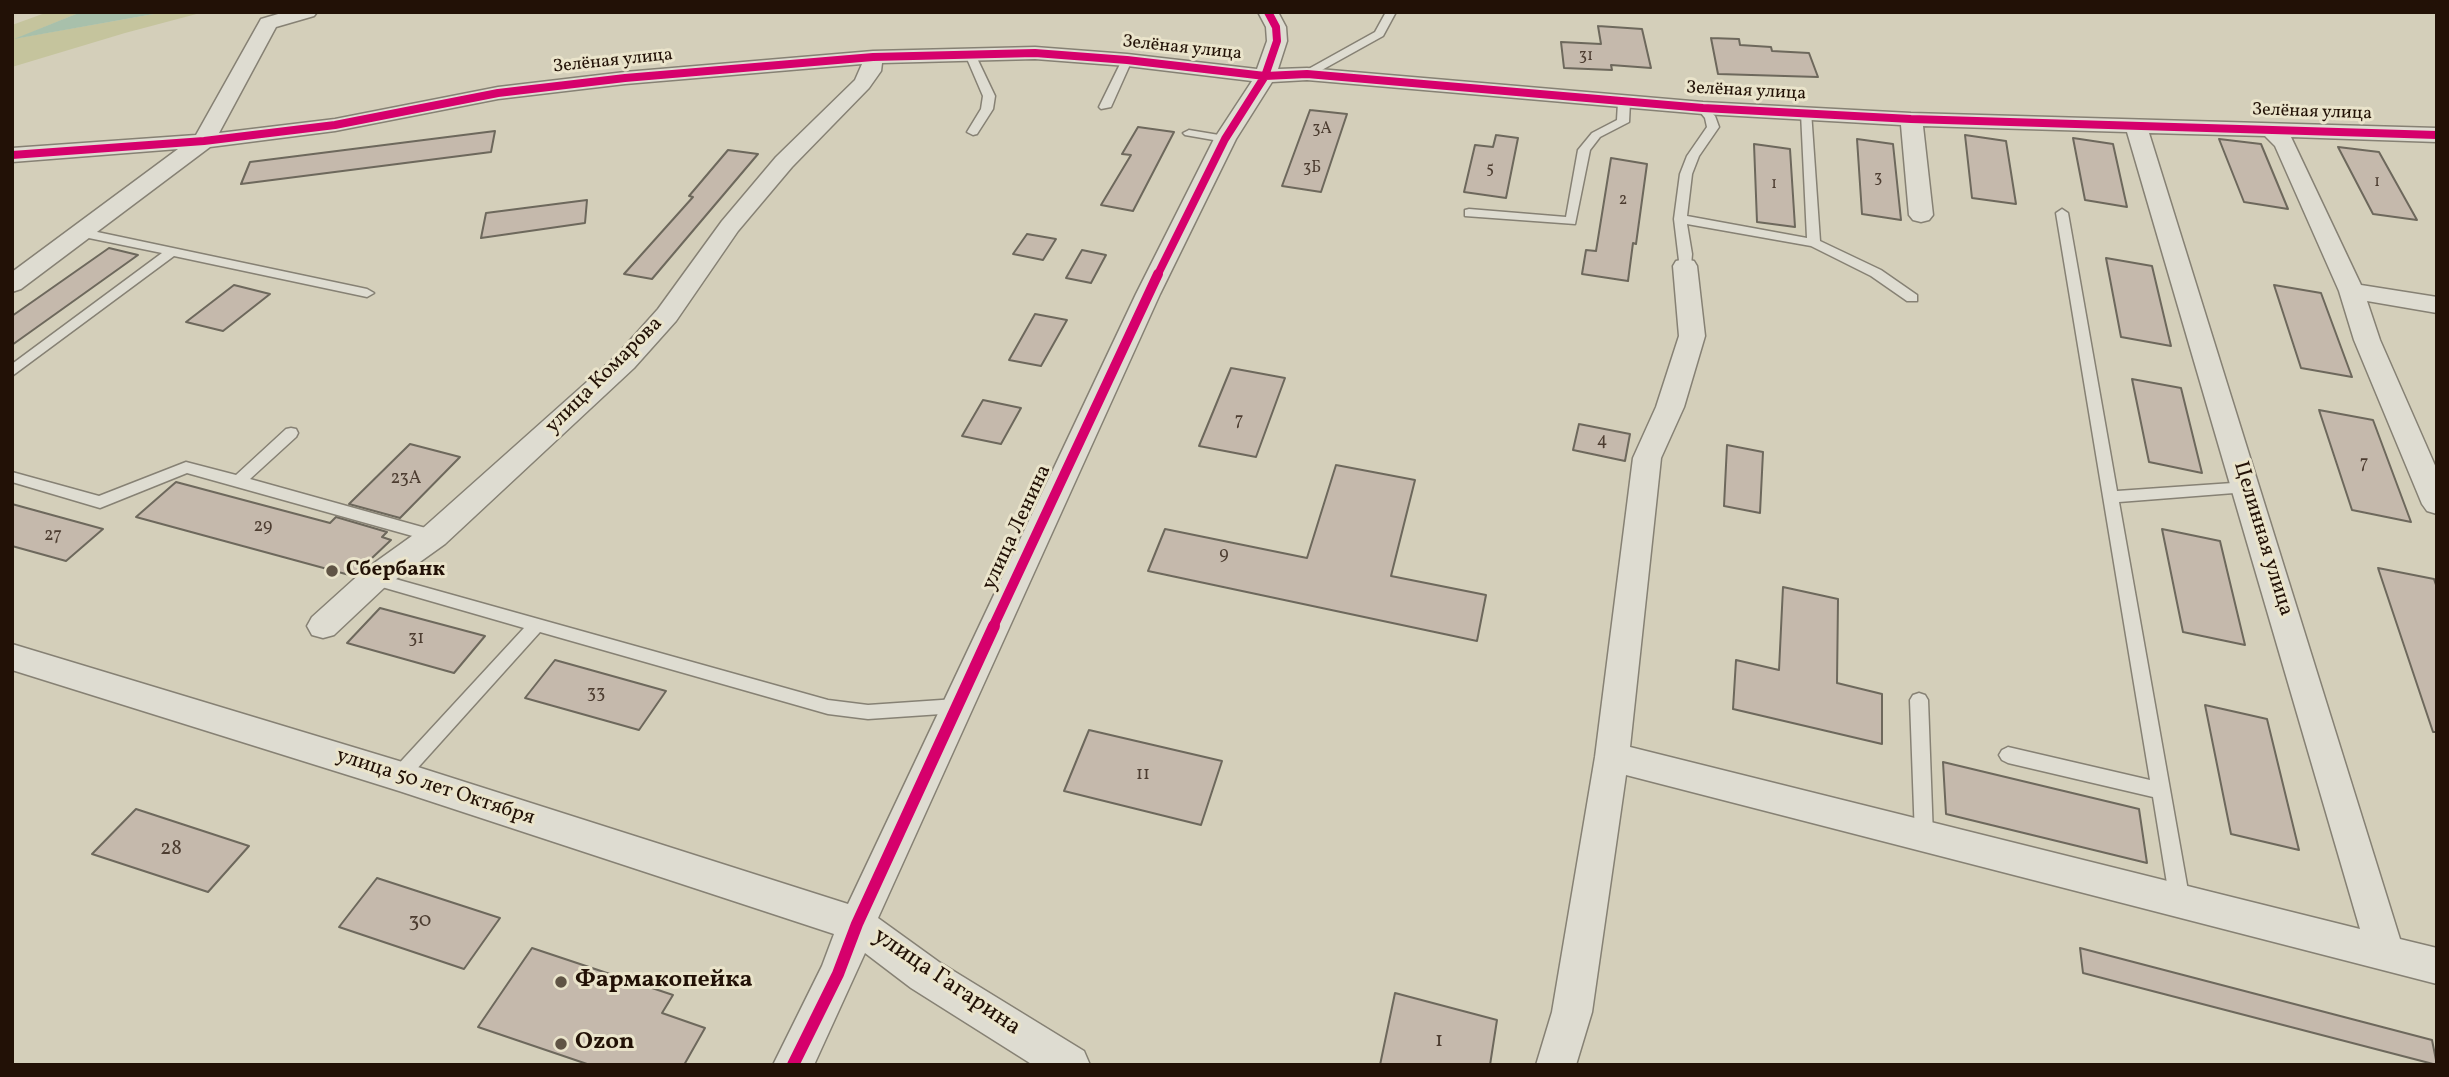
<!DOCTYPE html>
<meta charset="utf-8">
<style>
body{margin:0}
#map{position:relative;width:2449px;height:1077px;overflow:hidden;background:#d4cfba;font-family:Vollkorn,serif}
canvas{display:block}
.frame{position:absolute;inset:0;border:14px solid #221106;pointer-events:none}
</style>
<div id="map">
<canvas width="2449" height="1077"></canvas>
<div class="frame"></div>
</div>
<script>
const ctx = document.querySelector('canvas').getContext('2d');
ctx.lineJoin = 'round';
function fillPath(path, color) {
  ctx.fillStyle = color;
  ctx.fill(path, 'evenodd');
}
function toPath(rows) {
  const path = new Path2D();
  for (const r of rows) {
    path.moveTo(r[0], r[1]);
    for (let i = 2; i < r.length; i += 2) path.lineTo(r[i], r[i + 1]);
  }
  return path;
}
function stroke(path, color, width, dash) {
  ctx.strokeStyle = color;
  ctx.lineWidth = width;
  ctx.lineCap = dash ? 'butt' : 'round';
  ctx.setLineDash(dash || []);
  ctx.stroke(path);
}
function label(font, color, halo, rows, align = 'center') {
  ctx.font = font + ' Vollkorn,serif';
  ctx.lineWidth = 6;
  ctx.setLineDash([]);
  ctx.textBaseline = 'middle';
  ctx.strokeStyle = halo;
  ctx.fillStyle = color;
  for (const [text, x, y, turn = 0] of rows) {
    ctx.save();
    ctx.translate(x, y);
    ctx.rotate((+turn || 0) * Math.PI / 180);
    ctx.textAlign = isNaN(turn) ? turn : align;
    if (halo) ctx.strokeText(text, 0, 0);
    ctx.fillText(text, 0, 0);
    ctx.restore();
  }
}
fillPath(toPath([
 [48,12,81,12,18,38,165,12,204,12,125,33,12,67,12,25]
]), '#c5c49d');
fillPath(toPath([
 [81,12,165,12,14,39]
]), '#a8c0ab');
const building = toPath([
 [1598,26,1642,29,1651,68,1611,65,1612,70,1564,68,1561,42,1601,44,1598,26],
 [1711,38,1739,39,1740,45,1771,47,1772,51,1809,53,1818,77,1718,74,1711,38],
 [1310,110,1347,114,1321,192,1282,186,1310,110],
 [1138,127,1174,132,1133,211,1101,205,1131,155,1122,154,1138,127],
 [495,131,491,152,241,184,250,162,495,131],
 [1496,135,1518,138,1506,198,1464,192,1475,145,1493,147,1496,135],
 [1965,135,2006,141,2016,204,1972,198,1965,135],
 [2073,138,2113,144,2127,207,2085,200,2073,138],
 [1857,139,1893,144,1901,220,1862,214,1857,139],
 [2219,139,2261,144,2288,209,2244,202,2219,139],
 [1754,144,1790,149,1795,227,1757,222,1754,144],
 [2338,147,2379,152,2417,220,2373,214,2338,147],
 [728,150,758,154,652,279,624,274,693,197,689,196,728,150],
 [1611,158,1647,164,1636,244,1633,243,1628,281,1582,274,1586,250,1596,251,1611,158],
 [587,200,585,223,481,238,486,213,587,200],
 [1027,234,1056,239,1043,260,1013,254,1027,234],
 [109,248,138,255,12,345,12,316,109,248],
 [1082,250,1106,255,1091,283,1066,278,1082,250],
 [2106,258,2152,266,2171,346,2121,337,2106,258],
 [234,285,270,294,223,331,186,322,234,285],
 [2274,285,2321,293,2352,377,2301,368,2274,285],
 [1035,314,1067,320,1041,366,1009,360,1035,314],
 [1231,368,1285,378,1256,457,1199,446,1231,368],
 [2132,379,2181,388,2202,473,2149,462,2132,379],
 [983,400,1021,408,1001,444,962,436,983,400],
 [2319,410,2373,420,2411,522,2352,510,2319,410],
 [1579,424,1630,434,1625,461,1573,450,1579,424],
 [410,444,460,457,400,518,349,504,410,444],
 [1727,445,1763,452,1760,513,1724,506,1727,445],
 [1336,465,1415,480,1391,576,1486,595,1477,641,1148,571,1165,529,1307,558,1336,465],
 [176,482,330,523,336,517,387,532,382,537,391,540,353,576,136,517,176,482],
 [12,504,103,529,66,561,12,546,12,504],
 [2162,529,2220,541,2245,645,2183,632,2162,529],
 [2378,568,2434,579,2437,588,2437,732,2433,732,2378,568],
 [1783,587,1838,599,1837,683,1882,694,1882,744,1733,709,1736,660,1779,670,1783,587],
 [380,608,485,636,454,673,347,643,380,608],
 [555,660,666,691,639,730,525,698,555,660],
 [2205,705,2267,719,2299,850,2231,834,2205,705],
 [1089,730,1222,761,1201,825,1064,791,1089,730],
 [1943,762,2139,809,2147,863,1946,814,1943,762],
 [136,809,249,846,208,892,92,854,136,809],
 [377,878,500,918,464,969,339,927,377,878],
 [532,948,673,995,662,1013,705,1028,684,1065,590,1065,478,1027,532,948],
 [2080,948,2432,1040,2437,1065,2083,973,2080,948],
 [1395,993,1497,1020,1490,1065,1380,1065,1395,993]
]);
fillPath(building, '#c5b9ac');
stroke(building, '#6d685c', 2);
const lane = toPath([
 [1386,12,1396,12,1383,36,1311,76,1303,76,1303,72,1375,32,1386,12],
 [970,51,975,54,995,96,993,109,977,134,973,135,967,132,981,109,983,96,965,54,970,51],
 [1127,57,1132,60,1111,107,1101,109,1099,107,1122,60,1127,57],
 [1624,99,1630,102,1629,122,1600,137,1590,150,1575,224,1465,216,1465,210,1469,209,1566,217,1578,150,1592,133,1617,120,1618,102,1624,99],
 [1703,105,1715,116,1719,127,1699,156,1692,174,1687,216,1807,238,1801,113,1811,111,1820,241,1881,270,1917,295,1917,301,1907,301,1871,276,1811,246,1687,224,1692,254,1691,266,1690,269,1680,269,1674,219,1680,174,1687,156,1707,127,1705,118,1697,108,1703,105],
 [1189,130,1225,136,1231,139,1225,142,1185,135,1183,133,1189,130],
 [2062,209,2068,213,2117,491,2247,482,2255,487,2247,492,2119,502,2190,902,2187,908,2180,911,2173,908,2170,902,2153,797,2008,763,2002,760,1999,755,2002,750,2008,747,2150,780,2056,213,2062,209],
 [83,229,367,289,374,293,367,297,174,256,12,376,12,364,162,253,79,236,77,233,83,229],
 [291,428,296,429,298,433,296,437,250,479,440,532,442,536,440,540,434,542,187,473,100,508,12,482,12,472,99,496,186,462,236,475,286,429,291,428],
 [374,573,828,700,868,705,956,699,962,701,965,706,962,711,956,713,868,719,828,714,540,632,405,782,399,784,393,782,390,776,393,770,524,628,368,583,366,579,368,575,374,573],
 [1919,693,1925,695,1928,700,1933,837,1931,843,1924,845,1917,843,1915,837,1910,700,1913,695,1919,693]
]);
const street = toPath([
 [285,12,317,12,314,16,276,27,219,133,335,119,498,87,625,72,873,51,1035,47,1127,54,1257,69,1267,41,1266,27,1258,12,1278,12,1286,27,1287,41,1278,69,1307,68,1703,102,1911,113,2437,128,2437,142,2291,137,2361,285,2437,297,2437,313,2367,301,2380,340,2437,470,2437,514,2427,511,2422,504,2354,340,2339,291,2275,146,2265,136,2149,133,2400,939,2437,948,2437,984,1626,775,1592,1012,1576,1065,1536,1065,1552,1012,1595,757,1633,458,1656,407,1679,336,1673,266,1676,261,1685,259,1694,261,1697,266,1705,336,1684,407,1661,458,1630,747,2360,929,2127,132,1923,126,1933,215,1929,220,1921,222,1913,220,1909,215,1901,125,1703,114,1307,80,1272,82,1236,139,1160,294,878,918,939,962,1084,1051,1090,1065,1033,1065,911,988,865,953,814,1065,773,1065,822,966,834,934,399,791,12,670,12,644,399,761,848,904,1136,294,1214,139,1252,81,1127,66,1035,59,882,63,881,71,869,88,792,167,738,231,676,321,634,368,445,544,385,587,334,635,323,638,312,635,307,626,312,617,363,571,423,528,616,356,658,309,722,221,776,157,855,80,862,64,625,84,498,99,335,131,210,147,21,289,12,292,12,272,178,149,12,162,12,148,196,135,261,19,285,12]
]);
stroke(lane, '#868174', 3);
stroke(street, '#868174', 3);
fillPath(lane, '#dedcd1');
fillPath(street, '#dedcd1');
stroke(toPath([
 [12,155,204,141,335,125,498,93,625,78,873,57,1035,53,1127,60,1265,76,1307,74,1703,108,1911,119,2437,135],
 [1157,276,1225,139,1265,76,1277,41,1276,27,1268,12]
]), '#d6006c', 8);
stroke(toPath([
 [993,627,1158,274]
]), '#d6006c', 10);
stroke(toPath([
 [793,1065,838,974,857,924,994,626]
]), '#d6006c', 12);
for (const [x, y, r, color] of [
 [332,571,7,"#605445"],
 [561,982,7,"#605445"],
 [561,1044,7,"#605445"]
]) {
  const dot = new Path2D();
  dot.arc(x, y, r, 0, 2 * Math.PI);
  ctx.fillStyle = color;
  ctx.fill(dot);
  stroke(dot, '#eae4cb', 2.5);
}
label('16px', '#4c3c30', null, [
 ["31",1586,57],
 ["3А",1322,130],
 ["3Б",1312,169],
 ["5",1490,170],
 ["3",1878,179],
 ["1",2377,183],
 ["1",1774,185],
 ["2",1623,201]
]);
label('18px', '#221106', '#eae4cb', [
 ["Зелёная улица",1182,49,6],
 ["Зелёная улица",613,62,-6],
 ["Зелёная улица",1746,92,3],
 ["Зелёная улица",2312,113,2]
]);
label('18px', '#4c3c30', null, [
 ["7",1239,422],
 ["4",1602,442],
 ["7",2364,465],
 ["23А",406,480],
 ["29",263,528],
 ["27",53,537],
 ["9",1224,556],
 ["31",416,640],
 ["33",596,695],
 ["11",1143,776]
]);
label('21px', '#221106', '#eae4cb', [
 ["улица Комарова",605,376,-45],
 ["улица Ленина",1018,528,-65],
 ["Целинная улица",2262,539,73],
 ["улица 50 лет Октября",435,788,18]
]);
label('bold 21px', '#221106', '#eae4cb', [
 ["Сбербанк",346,571]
], 'left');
label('21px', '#4c3c30', null, [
 ["28",171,850],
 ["30",420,922],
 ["1",1439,1042]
]);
label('bold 24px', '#221106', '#eae4cb', [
 ["Фармакопейка",575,982],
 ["Ozon",575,1044]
], 'left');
label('24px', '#221106', '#eae4cb', [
 ["улица Гагарина",946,983,34]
]);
</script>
